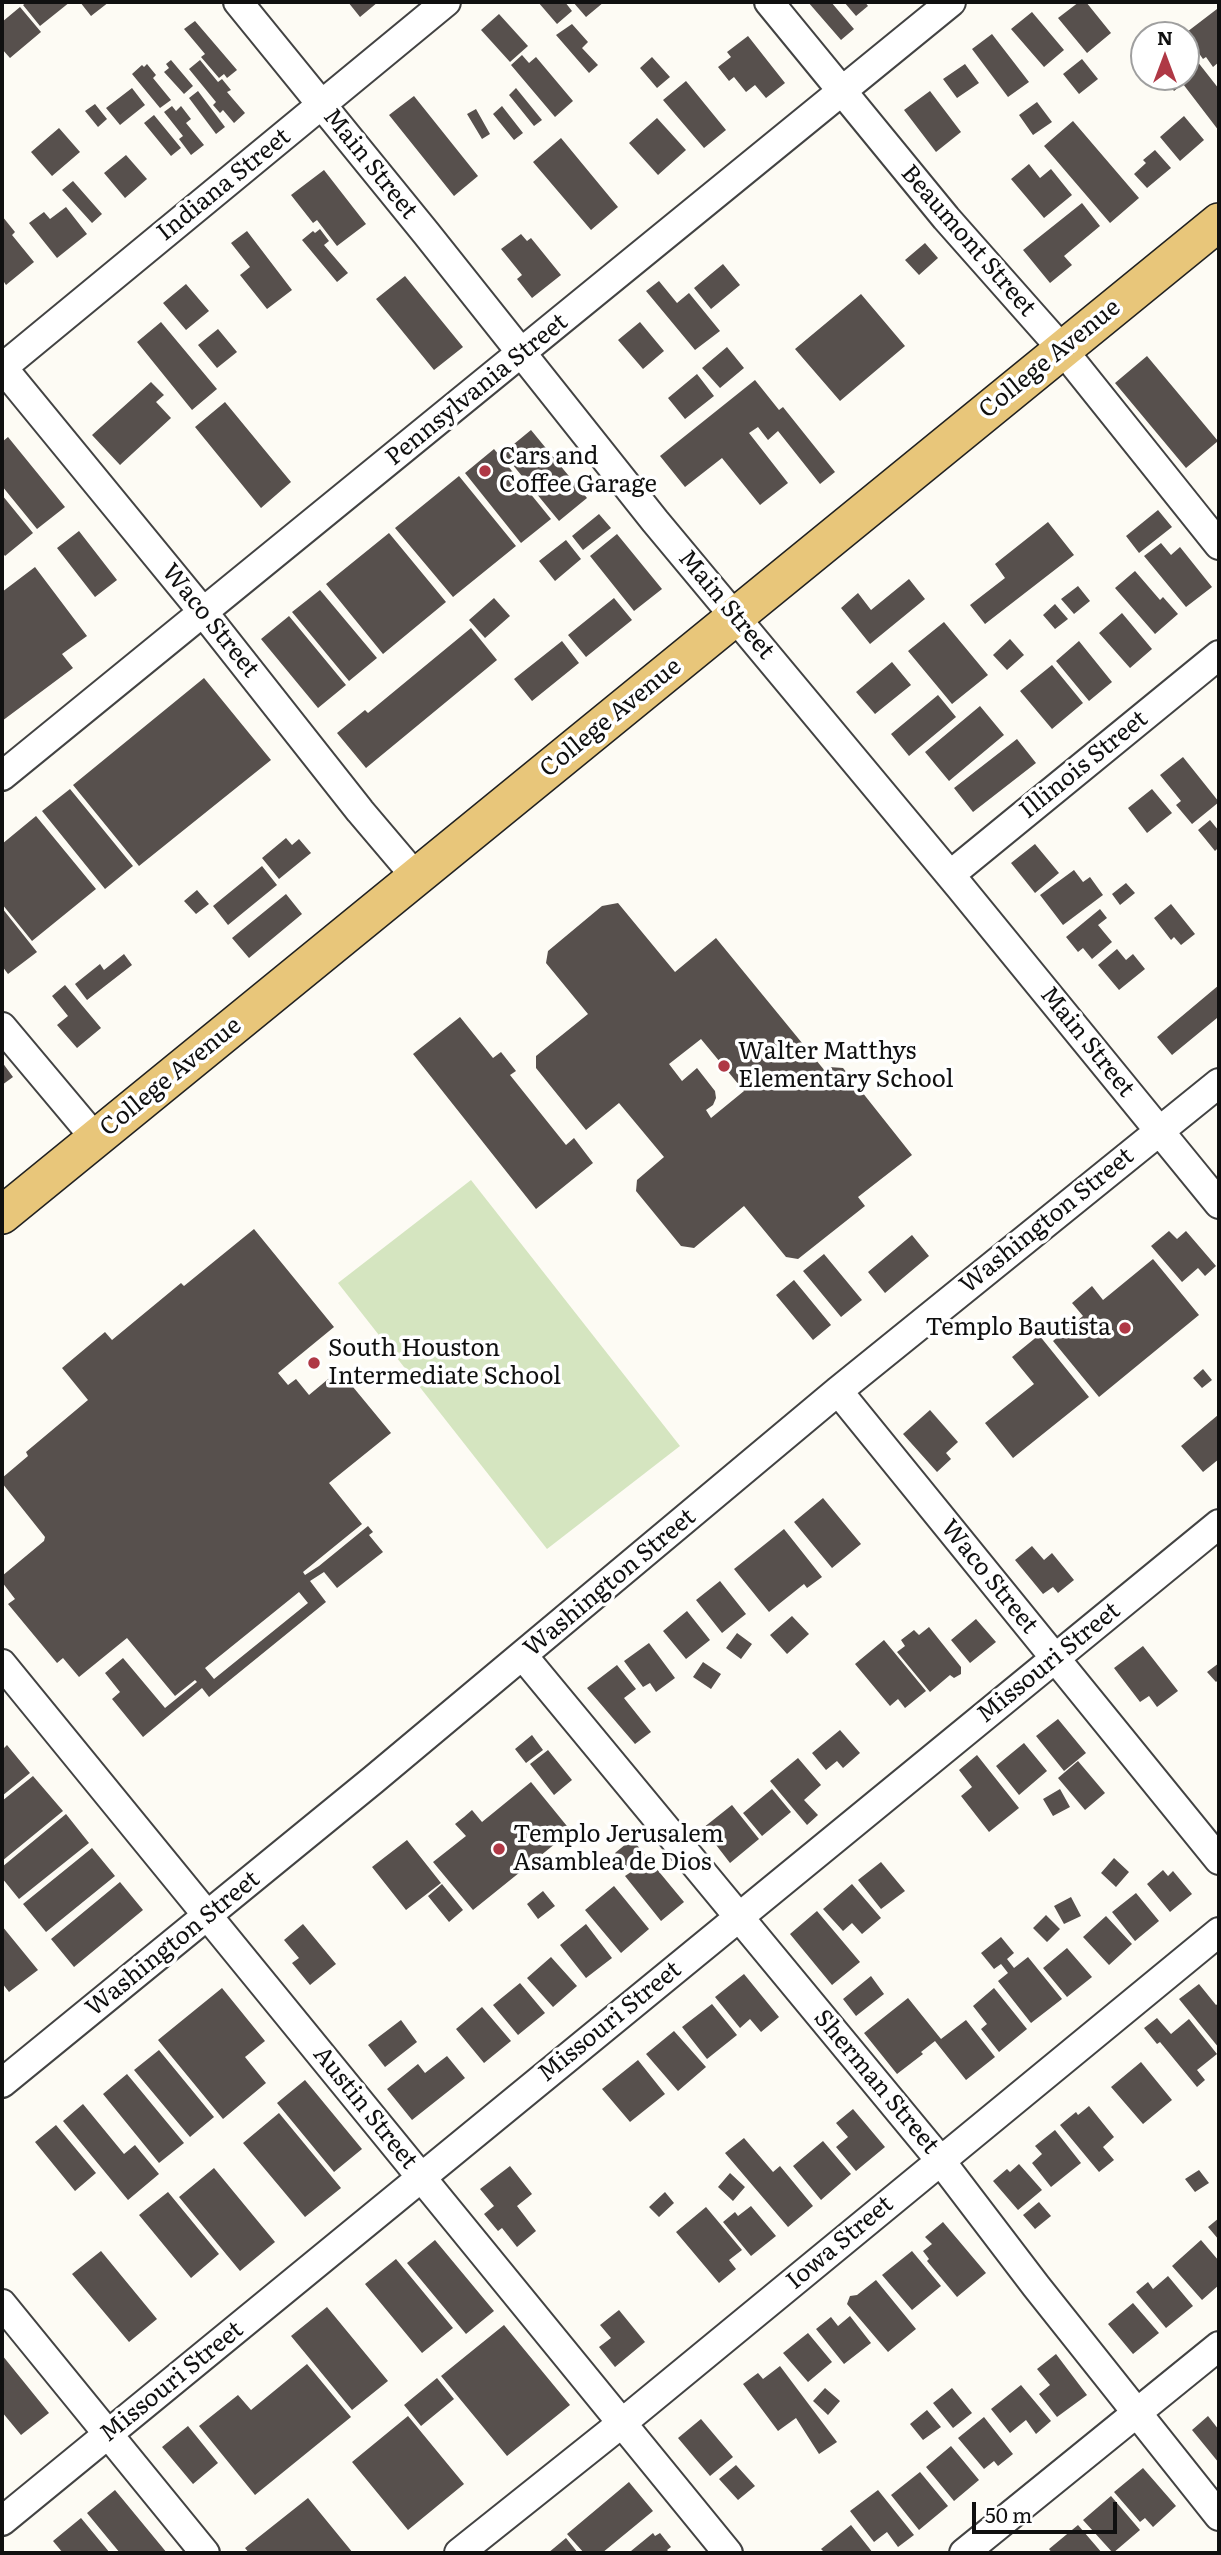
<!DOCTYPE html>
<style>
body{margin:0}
#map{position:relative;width:1221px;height:2555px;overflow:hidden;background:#fdfbf4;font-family:Literata,serif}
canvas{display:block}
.frame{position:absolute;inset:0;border:4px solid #101010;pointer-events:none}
.north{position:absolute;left:1130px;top:21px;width:70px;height:70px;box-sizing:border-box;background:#fff;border:2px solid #9f9f9f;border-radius:50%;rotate:0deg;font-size:19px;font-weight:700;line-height:28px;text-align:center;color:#101010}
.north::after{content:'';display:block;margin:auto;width:24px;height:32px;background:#af3845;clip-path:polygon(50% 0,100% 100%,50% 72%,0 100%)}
.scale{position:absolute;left:972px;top:2502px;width:145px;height:32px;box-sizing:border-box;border:4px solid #101010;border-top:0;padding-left:9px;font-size:21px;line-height:24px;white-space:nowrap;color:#101010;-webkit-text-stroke:5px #fff;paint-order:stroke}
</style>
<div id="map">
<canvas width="1221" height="2555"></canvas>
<div class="frame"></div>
<div class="north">N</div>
<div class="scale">50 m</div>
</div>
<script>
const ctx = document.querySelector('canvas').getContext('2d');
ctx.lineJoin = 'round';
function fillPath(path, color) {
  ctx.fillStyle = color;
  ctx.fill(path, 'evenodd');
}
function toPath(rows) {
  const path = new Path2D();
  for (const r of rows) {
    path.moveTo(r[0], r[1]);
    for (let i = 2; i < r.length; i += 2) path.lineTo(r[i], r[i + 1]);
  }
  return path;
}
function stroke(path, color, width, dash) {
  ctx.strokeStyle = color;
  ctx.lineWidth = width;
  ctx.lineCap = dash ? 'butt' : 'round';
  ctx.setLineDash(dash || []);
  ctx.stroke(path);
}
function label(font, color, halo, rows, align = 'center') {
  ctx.font = font + ' Literata,serif';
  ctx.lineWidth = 7;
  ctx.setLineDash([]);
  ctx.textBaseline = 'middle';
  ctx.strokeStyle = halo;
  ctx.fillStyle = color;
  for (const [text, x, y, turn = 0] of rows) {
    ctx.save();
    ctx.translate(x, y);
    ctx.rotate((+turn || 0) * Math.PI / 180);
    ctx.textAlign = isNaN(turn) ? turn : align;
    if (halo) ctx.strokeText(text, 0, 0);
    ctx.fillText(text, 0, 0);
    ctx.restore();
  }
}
fillPath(toPath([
 [471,1180,680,1446,547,1549,338,1283]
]), '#d5e5c0');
fillPath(toPath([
 [27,2,70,2,40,26,23,5],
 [80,2,109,2,91,16],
 [348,2,378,2,360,17],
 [538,2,565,2,572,11,557,24],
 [573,2,604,2,586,17],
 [808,2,831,2,854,29,841,40],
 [844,2,865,2,868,6,856,16],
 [1079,2,1086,2,1111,33,1087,53,1058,18],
 [20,7,41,32,10,58,2,49,2,22],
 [1217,9,1219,12,1219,62,1213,67,1206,57,1203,59,1186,35,1183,35],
 [1032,12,1064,50,1044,67,1011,29],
 [499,14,528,46,510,62,481,30],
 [195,21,237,70,227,78,224,74,219,78,201,57,205,54,184,29],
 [572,24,588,42,582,48,598,65,589,73,556,35],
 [992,34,1029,82,1008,97,972,49],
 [748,36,785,83,766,98,755,85,746,92,734,77,729,81,718,67,731,57,727,52],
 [1186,47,1219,89,1219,131,1183,84,1174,91,1163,77,1186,77],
 [522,55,529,63,536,57,573,101,555,117,511,65],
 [652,57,670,77,657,88,640,68],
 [1082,59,1098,79,1079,94,1063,74],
 [171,60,193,86,184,94,164,72,169,68,166,64],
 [200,60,218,82,222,79,231,90,227,92,245,113,234,123,223,110,220,113,213,105,216,102,189,69],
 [147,64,156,75,153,78,171,100,160,108,132,74,142,65,144,67],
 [965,64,979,83,957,98,943,79],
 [686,81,726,130,704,148,663,100],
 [132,88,145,105,120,125,106,108],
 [516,88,542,120,534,126,509,95],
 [198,91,225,127,216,134,189,98],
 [930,91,961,132,936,152,904,110],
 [414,96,478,176,454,196,389,115],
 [1037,102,1052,122,1033,135,1019,115],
 [95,104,107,119,98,127,85,111],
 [172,106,176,111,181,106,191,119,186,123,204,145,191,155,179,139,183,136,164,112],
 [502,106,523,133,514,140,493,114],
 [476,109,490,134,482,139,467,114],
 [154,115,181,148,171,156,144,123],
 [1184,116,1204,140,1180,161,1160,137],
 [657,118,686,150,658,175,629,143],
 [1073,121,1139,198,1110,223,1044,146],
 [59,128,80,152,52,176,31,152],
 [561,138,618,207,591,230,533,162],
 [1155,150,1171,168,1147,188,1134,174,1146,163,1143,160],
 [126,155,147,179,125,198,104,173],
 [1029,164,1040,178,1051,169,1072,195,1044,218,1011,179],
 [324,170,366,224,337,246,317,220,313,223,291,195],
 [73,181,102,214,92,223,62,190],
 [1082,203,1100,226,1064,256,1072,265,1050,283,1023,250],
 [66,207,87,234,57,258,29,223,44,212,50,219],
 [2,216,15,232,12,235,34,262,6,285,2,279],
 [320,229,329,241,324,245,348,273,337,282,302,240,313,231,315,233],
 [247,231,292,290,267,309,240,275,250,267,231,243],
 [521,234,527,241,531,238,561,275,532,298,517,279,522,275,501,249],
 [925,243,938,258,919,275,905,260],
 [723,264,740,285,711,309,694,288],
 [405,276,463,347,434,370,376,299],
 [659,281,677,303,689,293,720,331,695,350,646,291],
 [186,284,209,311,186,330,163,303],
 [861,294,905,346,840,401,795,349],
 [161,322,217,389,192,410,137,342],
 [640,322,664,351,643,369,618,340],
 [218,329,237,352,217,368,198,345],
 [727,347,744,368,720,388,702,368],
 [1147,356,1218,441,1186,468,1115,383],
 [697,374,714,396,685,419,668,398],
 [755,380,779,410,783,407,835,472,820,484,778,431,768,440,758,427,749,433,788,483,760,505,722,458,685,487,660,456],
 [151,382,164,395,156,402,171,418,120,465,92,435],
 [225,402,291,482,261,508,195,427],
 [531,430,587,498,559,521,503,453],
 [8,437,65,507,37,529,2,486,2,442],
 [494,449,551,519,521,543,465,473],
 [459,476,516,546,453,597,395,528],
 [2,495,33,533,5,556,2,552],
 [1158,510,1172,527,1139,553,1126,536],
 [599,514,611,528,583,550,572,536],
 [1048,522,1074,555,985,624,970,605,1005,578,995,564],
 [79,531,117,580,95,597,57,548],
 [389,533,446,602,383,654,326,584],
 [617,534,662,589,634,611,590,556],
 [566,540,581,559,555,581,539,561],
 [1161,543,1171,555,1180,547,1212,587,1186,607,1144,556],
 [35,567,87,636,62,654,73,668,2,721,2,592],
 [1135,571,1160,600,1163,597,1178,614,1155,634,1115,588],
 [909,579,925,599,870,644,841,608,858,593,871,610],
 [1078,586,1090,601,1074,614,1061,599],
 [320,590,377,658,349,681,292,612],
 [494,598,510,616,485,638,469,620],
 [614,598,632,620,586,657,568,635],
 [1055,604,1068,619,1055,629,1043,615],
 [1122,613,1152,649,1130,668,1099,633],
 [289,616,346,685,318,708,261,639],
 [944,622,988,675,952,704,908,651],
 [471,628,497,660,366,768,337,733,365,710,368,713],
 [1010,639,1024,655,1007,670,993,655],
 [562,641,579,663,532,701,514,679],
 [1079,641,1112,682,1089,701,1056,661],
 [892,662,911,685,875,714,856,692],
 [1052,665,1083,703,1052,729,1020,691],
 [204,678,271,760,139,866,73,785],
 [938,695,956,717,909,756,891,734],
 [980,706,1004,735,949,781,925,752],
 [1017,739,1036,763,973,812,954,788],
 [1183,757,1219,802,1192,824,1176,805,1181,801,1160,775],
 [70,789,133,866,105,889,42,811],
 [1152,789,1172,813,1147,833,1128,808],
 [36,816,96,889,32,941,2,904,2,844],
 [1210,820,1219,831,1219,847,1215,851,1198,830],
 [286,838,292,845,299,839,311,853,279,879,262,858],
 [1035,844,1059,873,1035,893,1011,863],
 [262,866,277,885,228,925,213,906],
 [1074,870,1083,882,1090,877,1103,895,1063,925,1040,895],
 [1126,883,1135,893,1120,905,1112,894],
 [197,890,209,904,196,914,184,901],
 [286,894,302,914,249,958,232,938],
 [618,903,675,972,716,938,825,1071,829,1067,843,1068,912,1155,858,1197,865,1206,798,1259,786,1257,744,1206,694,1248,681,1246,636,1191,637,1180,664,1157,619,1103,586,1130,536,1068,536,1056,588,1014,546,963,548,951,602,906],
 [701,1039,744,1091,711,1118,706,1110,713,1105,716,1098,715,1091,697,1068,682,1081,669,1064],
 [1171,904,1195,934,1181,945,1174,937,1171,940,1154,918],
 [2,908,37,952,8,974,2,966],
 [1100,909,1107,918,1098,925,1112,942,1092,959,1083,948,1078,952,1066,937],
 [1117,949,1126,960,1133,954,1145,969,1119,990,1098,965],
 [124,954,132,965,87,1000,75,984,100,964,104,970],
 [65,985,101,1028,77,1048,57,1025,68,1016,52,996],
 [1219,985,1219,1021,1217,1018,1172,1055,1157,1037],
 [460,1017,493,1058,501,1052,516,1071,510,1075,566,1145,574,1138,593,1163,536,1209,413,1054],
 [2,1062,13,1077,2,1085],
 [254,1229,334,1327,278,1373,288,1385,296,1379,309,1395,339,1370,391,1433,329,1483,362,1524,303,1572,305,1575,319,1566,368,1526,373,1532,369,1535,383,1552,337,1588,324,1572,310,1581,326,1602,209,1697,202,1688,143,1737,112,1699,120,1692,105,1673,123,1658,165,1708,197,1682,195,1680,175,1696,127,1638,79,1677,63,1658,57,1663,8,1604,15,1599,2,1582,2,1576,44,1541,45,1537,2,1483,2,1478,28,1456,26,1452,88,1400,62,1368,105,1332,112,1340,181,1283,184,1286],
 [299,1592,308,1603,214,1679,205,1668],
 [1169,1231,1177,1239,1186,1231,1216,1266,1205,1276,1198,1268,1182,1282,1151,1246],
 [912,1235,929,1256,885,1293,868,1272],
 [824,1254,862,1300,841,1317,803,1271],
 [1153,1259,1199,1315,1099,1397,1053,1341,1083,1316,1072,1303,1092,1286,1103,1300],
 [794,1280,831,1325,813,1340,776,1295],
 [1039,1335,1089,1397,1013,1458,985,1423,1034,1384,1012,1357],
 [1203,1369,1212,1380,1202,1388,1193,1378],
 [930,1410,958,1442,946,1453,951,1459,937,1472,903,1434],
 [1218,1415,1219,1459,1203,1472,1181,1446],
 [823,1498,861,1544,832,1568,794,1522],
 [784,1529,822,1577,807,1588,804,1584,769,1612,734,1569],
 [1032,1546,1044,1560,1052,1553,1074,1580,1058,1593,1053,1587,1043,1594,1015,1560],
 [720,1581,746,1614,722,1633,696,1600],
 [687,1611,710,1640,686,1659,663,1631],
 [792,1616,809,1634,787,1654,770,1635],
 [976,1619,996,1642,970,1663,951,1640],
 [929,1627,961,1667,961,1674,954,1678,950,1675,930,1692,897,1652,905,1646,901,1640,914,1630,919,1635],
 [737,1633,752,1644,741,1659,726,1648],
 [884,1640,926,1691,905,1708,898,1699,890,1706,855,1664],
 [649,1643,675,1678,656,1692,650,1683,643,1687,624,1661],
 [1143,1646,1178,1691,1157,1707,1149,1696,1140,1702,1114,1668],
 [703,1662,721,1674,711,1689,693,1677],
 [1219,1663,1219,1679,1216,1682,1207,1672],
 [617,1665,636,1689,624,1698,651,1732,635,1744,587,1688],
 [1058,1719,1086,1753,1064,1771,1036,1736],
 [840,1730,860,1753,843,1768,837,1761,826,1770,812,1753],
 [532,1735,543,1750,526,1763,515,1749],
 [1024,1743,1047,1771,1019,1795,996,1766],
 [7,1745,30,1773,2,1796,2,1750],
 [548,1750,572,1780,554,1795,530,1764],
 [977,1755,1019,1808,989,1832,961,1796,972,1787,959,1770],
 [798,1758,821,1785,804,1800,818,1815,807,1825,770,1781],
 [1078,1761,1105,1793,1085,1810,1058,1778],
 [33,1776,63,1811,2,1861,2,1801],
 [531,1782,571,1831,473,1910,433,1862,466,1836,455,1824,464,1817,472,1810,482,1822],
 [772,1789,791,1812,762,1836,743,1813],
 [1060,1789,1070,1807,1053,1816,1043,1799],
 [732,1805,759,1839,730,1863,703,1828],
 [66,1814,89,1843,19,1899,2,1878,2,1867],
 [632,1839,684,1902,661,1921,625,1876,631,1872,615,1853],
 [407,1840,441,1883,406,1910,372,1867],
 [92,1848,115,1876,46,1932,23,1904],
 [1114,1858,1129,1872,1116,1887,1101,1873],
 [881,1862,905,1891,881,1909,858,1880],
 [1163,1870,1168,1876,1173,1871,1192,1894,1170,1912,1147,1884],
 [120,1882,143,1910,74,1967,51,1939],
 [442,1884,463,1910,449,1922,428,1896],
 [852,1884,881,1918,862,1934,852,1923,843,1931,823,1909],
 [614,1886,649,1929,621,1953,585,1910],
 [543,1891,555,1906,538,1919,527,1904],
 [1136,1893,1159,1921,1135,1941,1112,1912],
 [1071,1897,1081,1916,1064,1924,1054,1906],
 [817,1911,860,1962,832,1985,790,1934],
 [1046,1915,1060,1929,1047,1942,1033,1928],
 [1106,1916,1132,1944,1109,1965,1083,1937],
 [303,1924,336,1964,310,1985,292,1963,299,1958,284,1940],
 [586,1924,612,1958,586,1978,560,1945],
 [2,1926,38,1970,9,1992,2,1983],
 [1001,1937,1014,1953,1007,1959,1014,1968,1028,1957,1062,1999,1031,2023,998,1981,1008,1973,1001,1964,994,1969,981,1953],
 [1067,1948,1092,1977,1067,1997,1043,1968],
 [551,1957,577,1986,553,2007,527,1978],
 [744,1974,779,2017,761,2032,750,2019,740,2028,715,1997],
 [871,1976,884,1994,856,2016,843,1999],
 [520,1983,545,2013,518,2035,493,2005],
 [1199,1984,1216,2005,1219,2003,1219,2048,1179,1999],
 [222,1988,265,2041,245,2057,266,2083,223,2119,158,2040],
 [994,1988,1027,2029,999,2052,981,2029,987,2024,973,2006],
 [908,1998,941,2039,966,2020,995,2057,966,2080,935,2041,921,2052,923,2054,897,2074,864,2033],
 [712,2004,737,2035,707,2059,682,2027],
 [482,2007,511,2041,484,2063,456,2029],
 [1157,2018,1171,2034,1189,2019,1217,2054,1197,2070,1205,2080,1197,2087,1160,2042,1157,2044,1144,2028],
 [401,2020,417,2042,385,2067,368,2045],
 [674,2031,706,2067,678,2091,646,2054],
 [159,2050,214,2117,190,2137,134,2070],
 [447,2056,465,2078,412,2120,387,2089,418,2064,425,2073],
 [638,2060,665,2094,630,2122,602,2089],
 [1141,2062,1172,2100,1143,2124,1111,2087],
 [127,2074,184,2143,159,2163,103,2094],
 [305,2080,362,2149,334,2172,277,2103],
 [83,2104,124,2154,135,2145,159,2174,128,2200,63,2121],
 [1089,2106,1114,2137,1103,2147,1114,2160,1099,2172,1060,2125,1076,2112,1078,2115],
 [853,2109,885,2147,856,2171,836,2147,848,2137,836,2123],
 [279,2113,341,2188,305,2217,243,2143],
 [56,2125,96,2173,75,2191,35,2142],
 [1055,2130,1081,2163,1051,2187,1032,2163,1042,2154,1035,2146],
 [744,2138,773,2172,780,2166,813,2206,788,2227,725,2153],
 [823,2141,851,2174,821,2200,793,2166],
 [1019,2164,1042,2190,1018,2210,993,2181,1007,2169,1010,2172],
 [510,2166,532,2194,517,2206,536,2231,517,2247,502,2228,498,2231,484,2214,494,2206,480,2189],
 [214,2168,275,2242,240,2271,179,2197],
 [1199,2170,1209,2183,1195,2192,1185,2179],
 [730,2173,745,2187,733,2201,718,2187],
 [168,2192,219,2254,191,2278,139,2215],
 [665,2192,674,2203,659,2217,649,2207],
 [1039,2202,1051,2216,1035,2229,1023,2215],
 [751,2206,776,2236,751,2256,723,2222,735,2212,738,2216],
 [706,2207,742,2250,729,2260,736,2269,719,2283,676,2232],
 [1219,2218,1219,2240,1208,2227],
 [943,2222,986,2273,957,2297,927,2261,929,2259,923,2251,932,2244,925,2237],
 [435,2240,494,2311,466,2334,407,2263],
 [1201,2240,1219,2261,1219,2285,1202,2300,1172,2266],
 [101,2251,157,2319,129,2342,72,2274],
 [912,2251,941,2286,912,2310,882,2275],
 [396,2259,453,2328,422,2353,365,2284],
 [1168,2276,1193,2306,1166,2328,1136,2292,1148,2282,1153,2289],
 [876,2280,916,2329,888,2352,847,2304,850,2296,857,2295],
 [1133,2303,1159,2333,1133,2354,1108,2324],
 [327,2307,388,2381,352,2410,291,2336],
 [619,2310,645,2342,615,2367,599,2347,611,2338,600,2325],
 [850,2316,871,2343,844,2364,816,2329,831,2317,838,2326],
 [504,2325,570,2405,507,2456,441,2376],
 [808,2333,832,2362,808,2382,783,2353],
 [1056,2354,1087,2395,1057,2417,1039,2394,1050,2385,1037,2369],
 [2,2355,49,2413,21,2435,2,2412],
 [307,2364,351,2417,255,2495,199,2426,238,2395,251,2410],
 [780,2366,837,2442,819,2454,796,2418,778,2431,743,2384,758,2373,763,2379],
 [437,2378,454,2399,421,2426,404,2405],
 [1021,2385,1051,2421,1036,2434,1026,2420,1010,2433,991,2409],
 [825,2388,840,2401,828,2415,813,2401],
 [952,2388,972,2413,953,2428,933,2403],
 [927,2410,941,2427,923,2440,910,2424],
 [408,2416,464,2484,408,2530,352,2462],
 [1208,2416,1219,2430,1219,2463,1192,2430],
 [984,2417,1013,2454,998,2466,994,2461,984,2469,958,2438],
 [701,2419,733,2457,710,2476,678,2438],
 [188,2426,218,2463,193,2484,162,2447],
 [951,2446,979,2480,954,2501,926,2467],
 [736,2465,755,2486,738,2500,719,2479],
 [1143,2468,1176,2506,1153,2527,1145,2518,1140,2522,1114,2492],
 [920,2472,948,2506,919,2530,891,2495],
 [629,2482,653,2511,602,2553,584,2553,567,2534],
 [115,2490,167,2553,120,2553,87,2513],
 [878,2490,914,2535,898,2547,887,2532,874,2542,850,2511],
 [1111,2496,1140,2530,1113,2553,1083,2520],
 [308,2498,353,2553,249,2553,245,2548],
 [81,2518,110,2553,63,2553,53,2541],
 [851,2525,873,2553,825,2553,821,2549],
 [1078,2525,1102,2553,1052,2553,1049,2549],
 [653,2533,655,2536,660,2533,671,2547,667,2550,670,2553,633,2553,631,2551],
 [566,2538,578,2553,548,2553]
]), '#57504d');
const minor = toPath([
 [238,2,426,233,655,521,960,887,1219,1204],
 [769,2,946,218,1062,349,1219,545],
 [2,367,203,612,360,811,416,877],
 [2,368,446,2],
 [2,776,951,2],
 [950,875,1219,655],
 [2,1027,96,1139],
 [838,1391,1219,1860],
 [523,1656,940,2160,1036,2286,1219,2516],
 [2,1664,728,2553],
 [2,2083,373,1780,838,1391,1219,1083],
 [2,2304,205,2553],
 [2,2521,1219,1524],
 [459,2553,622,2423,1219,1932],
 [964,2553,1219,2346]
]);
const major = toPath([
 [2,1215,1219,222]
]);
stroke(minor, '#434343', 32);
stroke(major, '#212121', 40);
stroke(minor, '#fff', 28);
stroke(major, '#e8c67a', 37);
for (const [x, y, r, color] of [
 [485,471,7,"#af3845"],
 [724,1066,7,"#af3845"],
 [1125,1328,7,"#af3845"],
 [314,1363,7,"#af3845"],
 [499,1849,7,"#af3845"]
]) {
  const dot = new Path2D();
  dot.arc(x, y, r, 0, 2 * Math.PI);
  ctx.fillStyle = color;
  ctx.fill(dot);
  stroke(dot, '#fff', 2.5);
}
label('24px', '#101010', '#fff', [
 ["Main Street",370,164,51],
 ["Indiana Street",224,185,-39],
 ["Beaumont Street",968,241,49],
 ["College Avenue",1050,359,-39],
 ["Pennsylvania Street",477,390,-39],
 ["Main Street",726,605,50],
 ["Waco Street",210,621,51],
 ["College Avenue",611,718,-39],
 ["Illinois Street",1084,765,-39],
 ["Main Street",1087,1042,51],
 ["College Avenue",171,1077,-39],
 ["Washington Street",1047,1221,-39],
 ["Waco Street",989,1577,51],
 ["Washington Street",610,1583,-40],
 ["Missouri Street",1049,1663,-39],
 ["Washington Street",173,1944,-39],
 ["Missouri Street",610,2022,-39],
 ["Sherman Street",876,2082,50],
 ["Austin Street",365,2108,51],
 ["Iowa Street",840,2243,-40],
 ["Missouri Street",172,2382,-39]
]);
label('24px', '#101010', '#fff', [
 ["Cars and",499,457],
 ["Coffee Garage",499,485],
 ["Walter Matthys",738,1052],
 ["Elementary School",738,1080],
 ["Templo Bautista",1111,1328,"right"],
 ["South Houston",328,1349],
 ["Intermediate School",328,1377],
 ["Templo Jerusalem",513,1835],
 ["Asamblea de Dios",513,1863]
], 'left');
</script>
